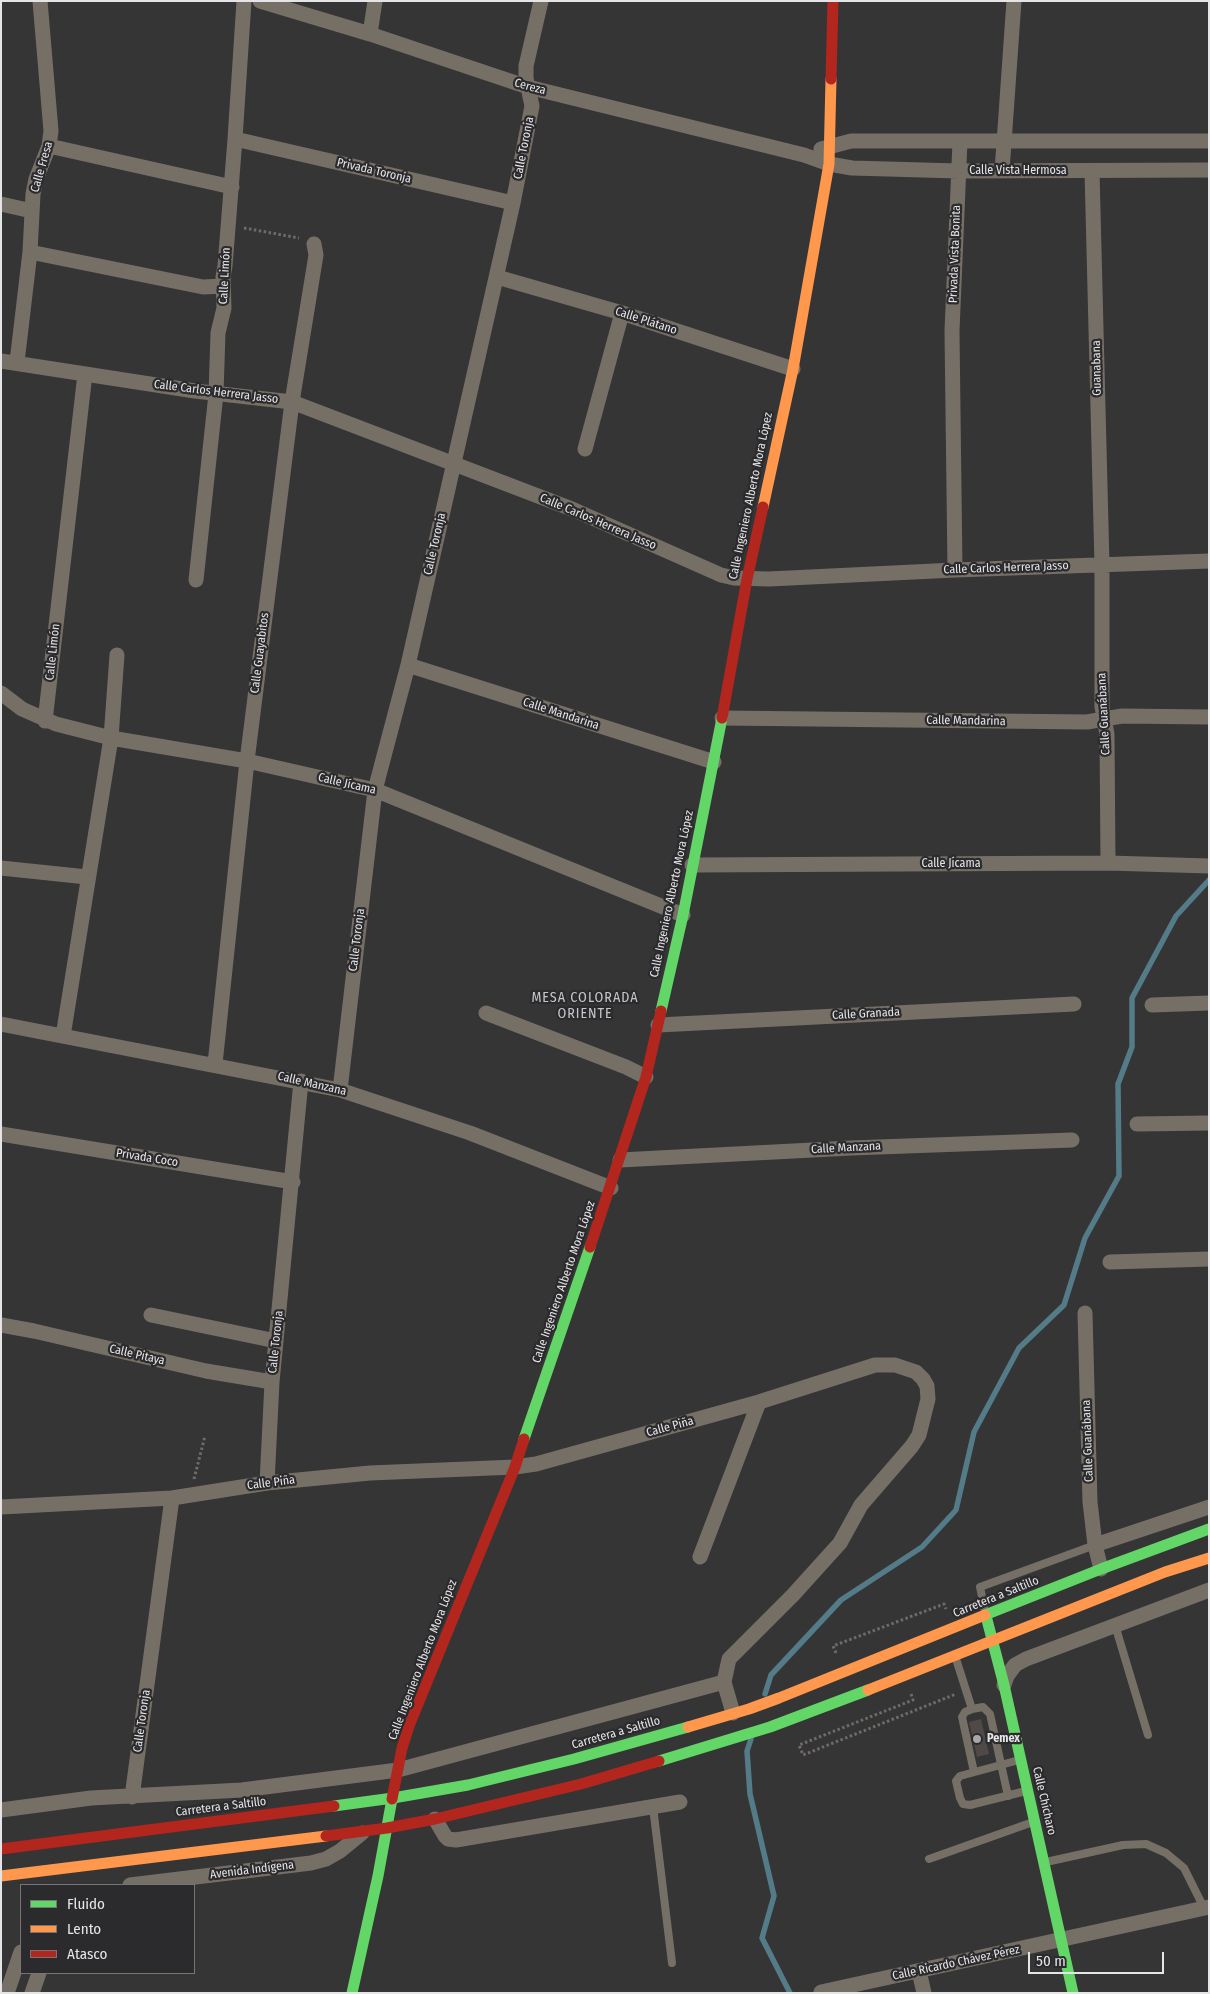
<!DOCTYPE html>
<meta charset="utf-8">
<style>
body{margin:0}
#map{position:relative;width:1210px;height:1994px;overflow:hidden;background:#353536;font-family:"Fira Sans Condensed",sans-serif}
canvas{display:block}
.frame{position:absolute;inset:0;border:2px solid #e5e4e6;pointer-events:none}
.legend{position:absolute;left:20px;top:1884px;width:175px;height:90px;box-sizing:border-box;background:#2b2a2d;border:1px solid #757477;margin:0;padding:6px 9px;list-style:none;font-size:15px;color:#e5e4e6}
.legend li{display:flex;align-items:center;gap:10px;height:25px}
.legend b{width:25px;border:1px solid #757477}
.scale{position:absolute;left:1028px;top:1952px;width:136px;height:22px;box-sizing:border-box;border:2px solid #e5e4e6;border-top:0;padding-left:6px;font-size:15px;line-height:18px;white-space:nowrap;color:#e5e4e6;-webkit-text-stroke:4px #2b2a2d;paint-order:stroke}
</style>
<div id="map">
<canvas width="1210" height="1994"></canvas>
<div class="frame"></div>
<ul class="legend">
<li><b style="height:6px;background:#63d668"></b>Fluido</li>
<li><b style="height:6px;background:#ff974d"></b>Lento</li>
<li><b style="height:6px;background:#b3261e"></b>Atasco</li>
</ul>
<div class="scale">50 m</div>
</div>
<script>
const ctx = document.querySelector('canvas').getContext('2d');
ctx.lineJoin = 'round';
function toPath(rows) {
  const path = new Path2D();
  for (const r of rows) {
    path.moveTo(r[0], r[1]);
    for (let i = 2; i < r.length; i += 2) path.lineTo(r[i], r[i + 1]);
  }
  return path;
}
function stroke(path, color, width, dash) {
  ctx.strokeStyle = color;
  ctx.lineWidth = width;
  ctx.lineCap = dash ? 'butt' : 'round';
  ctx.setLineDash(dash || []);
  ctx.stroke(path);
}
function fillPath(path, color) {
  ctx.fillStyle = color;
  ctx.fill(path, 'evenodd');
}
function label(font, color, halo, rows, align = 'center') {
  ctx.font = font + ' "Fira Sans Condensed",sans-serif';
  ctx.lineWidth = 4.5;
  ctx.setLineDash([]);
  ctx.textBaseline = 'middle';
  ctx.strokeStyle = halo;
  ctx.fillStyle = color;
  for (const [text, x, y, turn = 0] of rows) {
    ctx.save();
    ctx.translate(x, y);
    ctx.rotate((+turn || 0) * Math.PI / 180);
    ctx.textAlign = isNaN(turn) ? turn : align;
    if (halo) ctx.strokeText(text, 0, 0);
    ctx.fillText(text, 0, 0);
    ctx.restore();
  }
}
stroke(toPath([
 [765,1694,771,1675,841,1600,922,1547,956,1510,974,1432,1019,1348,1064,1305,1085,1238,1119,1176,1118,1084,1132,1047,1132,998,1176,916,1209,880],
 [751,1739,747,1751,750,1794,774,1896,762,1938,790,1993]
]), '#547b88', 5.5);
fillPath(toPath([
 [981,1719,989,1754,977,1757,969,1722]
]), '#504947');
stroke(toPath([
 [244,228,299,238],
 [194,1479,205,1436],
 [836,1653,833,1646,944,1604,946,1609],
 [911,1694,913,1700,799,1745,803,1755,956,1694]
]), '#706b67', 3, [2.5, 2.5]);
stroke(toPath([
 [985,1611,980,1587,1095,1545],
 [1115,1625,1148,1735],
 [956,1659,972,1709,965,1712,962,1717,974,1772],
 [972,1709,983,1707,990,1714,1008,1796],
 [1019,1760,960,1776,956,1781,960,1798,963,1804,970,1805,1026,1791],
 [653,1807,672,1963],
 [929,1859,1033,1822],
 [1046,1862,1123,1845,1146,1844,1166,1853,1184,1868,1204,1908]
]), '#766f66', 8);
stroke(toPath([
 [260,1,370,34,528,87,804,155,829,164,852,168,958,171,1209,170],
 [370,34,375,1],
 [235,139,513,203],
 [49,146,232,187],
 [821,149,851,141,1209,141],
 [1002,171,1014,1],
 [1092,171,1102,565,1102,707,1107,734,1108,863],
 [1,204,32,211],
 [30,252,203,287,223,286],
 [497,277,622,313,793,369],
 [1,361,195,391,292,402,572,509,721,575,734,578,769,579,955,570,1209,561],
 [17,362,30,252,33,194,36,179,49,146,51,131,40,1],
 [585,449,622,313],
 [955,570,952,331,960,141],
 [196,580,216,394,218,333,224,308,223,277,225,266,235,139,244,1],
 [408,665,714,762],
 [1,693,22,709,56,724,111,738,247,761,375,790,683,915],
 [722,718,1087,722,1122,716,1209,717],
 [45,721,85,374],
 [692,865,1108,863,1209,866],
 [1,868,87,877],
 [1152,1005,1209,1003],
 [486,1013,626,1067,646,1077],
 [1,1024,340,1090,470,1133,611,1188],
 [658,1025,1074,1004],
 [63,1036,111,738,117,655],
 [215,1064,247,761,292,402,316,255,314,244],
 [340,1090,375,790,408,665,513,203,532,106,526,78,526,66,541,1],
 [1137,1124,1209,1123],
 [1,1134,293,1182],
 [620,1160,851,1148,1072,1140],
 [1110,1262,1209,1259],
 [1085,1313,1090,1502,1095,1545,1101,1569],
 [151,1315,276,1341],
 [1,1325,34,1331,206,1371,272,1382],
 [267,1483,272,1382,301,1081],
 [1,1507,172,1498,267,1483,370,1473,515,1467,536,1464,759,1402,875,1365,895,1365,916,1372,923,1379,927,1386,928,1399,919,1435,912,1446,861,1505,840,1543,793,1595,729,1659,724,1682,733,1713],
 [1095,1545,1209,1507],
 [700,1557,759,1402],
 [1004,1685,1007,1676,1015,1665,1026,1659,1209,1590],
 [132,1797,172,1498],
 [1,1810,91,1798,242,1790,398,1770,724,1682],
 [435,1819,445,1836,448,1839,456,1840,680,1802],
 [130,1885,311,1863,326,1859,340,1851,362,1833],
 [919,1971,924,1993],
 [821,1992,1209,1907],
 [7,1993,21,1952],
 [32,1993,39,1973]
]), '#766f66', 15);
stroke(toPath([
 [661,1011,683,915,722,718],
 [524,1439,590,1247],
 [985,1615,1101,1569,1209,1529],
 [986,1616,1004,1685,1073,1993],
 [659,1761,770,1727,868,1690],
 [334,1806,393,1798,468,1785,574,1759,688,1727],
 [352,1993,378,1876,392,1799]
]), '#63d668', 11);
stroke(toPath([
 [763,507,793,369,829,164,831,79],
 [868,1690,1165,1572,1209,1558],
 [688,1727,749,1709,779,1698,985,1615],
 [1,1876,326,1836]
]), '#ff974d', 11);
stroke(toPath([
 [831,79,833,1],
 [722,718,747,579,763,507],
 [590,1247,646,1077,661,1011],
 [392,1799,402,1748,409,1726,515,1467,524,1439],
 [326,1836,387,1828,435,1819,581,1784,659,1761],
 [1,1849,334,1806]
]), '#b3261e', 11);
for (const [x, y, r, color] of [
 [977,1739,5,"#a7a7a8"]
]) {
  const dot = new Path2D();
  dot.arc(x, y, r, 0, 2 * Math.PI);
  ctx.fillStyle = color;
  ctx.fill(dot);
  stroke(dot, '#2b2a2d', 2);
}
label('12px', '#e5e4e6', '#2b2a2d', [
 ["Cereza",530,87,15],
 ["Calle Toronja",524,148,-79],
 ["Calle Fresa",42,167,-74],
 ["Privada Toronja",374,171,13],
 ["Calle Vista Hermosa",1018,171],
 ["Privada Vista Bonita",955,254,-88],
 ["Calle Limón",225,276,-87],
 ["Calle Plátano",646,321,18],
 ["Guanabana",1097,368,-91],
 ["Calle Carlos Herrera Jasso",216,392,7],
 ["Calle Ingeniero Alberto Mora López",751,496,-78],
 ["Calle Carlos Herrera Jasso",598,522,23],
 ["Calle Toronja",435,544,-77],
 ["Calle Carlos Herrera Jasso",1006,568,-2],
 ["Calle Limón",53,652,-84],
 ["Calle Guayabitos",260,653,-83],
 ["Calle Mandarina",561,714,18],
 ["Calle Guanábana",1104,714,-93],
 ["Calle Mandarina",966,721,1],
 ["Calle Jícama",347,784,13],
 ["Calle Jícama",951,864],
 ["Calle Ingeniero Alberto Mora López",672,894,-78],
 ["Calle Toronja",357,940,-83],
 ["Calle Granada",866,1014,-3],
 ["Calle Manzana",312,1084,13],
 ["Calle Manzana",846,1148,-3],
 ["Privada Coco",147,1158,9],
 ["Calle Ingeniero Alberto Mora López",564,1282,-71],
 ["Calle Toronja",276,1342,-84],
 ["Calle Pitaya",137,1355,13],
 ["Calle Piña",670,1427,-15],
 ["Calle Guanábana",1088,1441,-92],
 ["Calle Piña",271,1483,-7],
 ["Carretera a Saltillo",996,1597,-22],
 ["Calle Ingeniero Alberto Mora López",423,1660,-69],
 ["Calle Toronja",142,1721,-82],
 ["Carretera a Saltillo",616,1733,-16],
 ["Calle Chícharo",1044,1801,77],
 ["Carretera a Saltillo",221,1807,-7],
 ["Avenida Indígena",252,1870,-7],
 ["Calle Ricardo Chávez Pérez",956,1963,-12]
]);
label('bold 12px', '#e5e4e6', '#2b2a2d', [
 ["Pemex",987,1739]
], 'left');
ctx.letterSpacing = '1px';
label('14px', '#c6c5c9', '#2b2a2d', [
 ["MESA COLORADA",585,998],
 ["ORIENTE",585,1014]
]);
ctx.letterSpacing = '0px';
</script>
